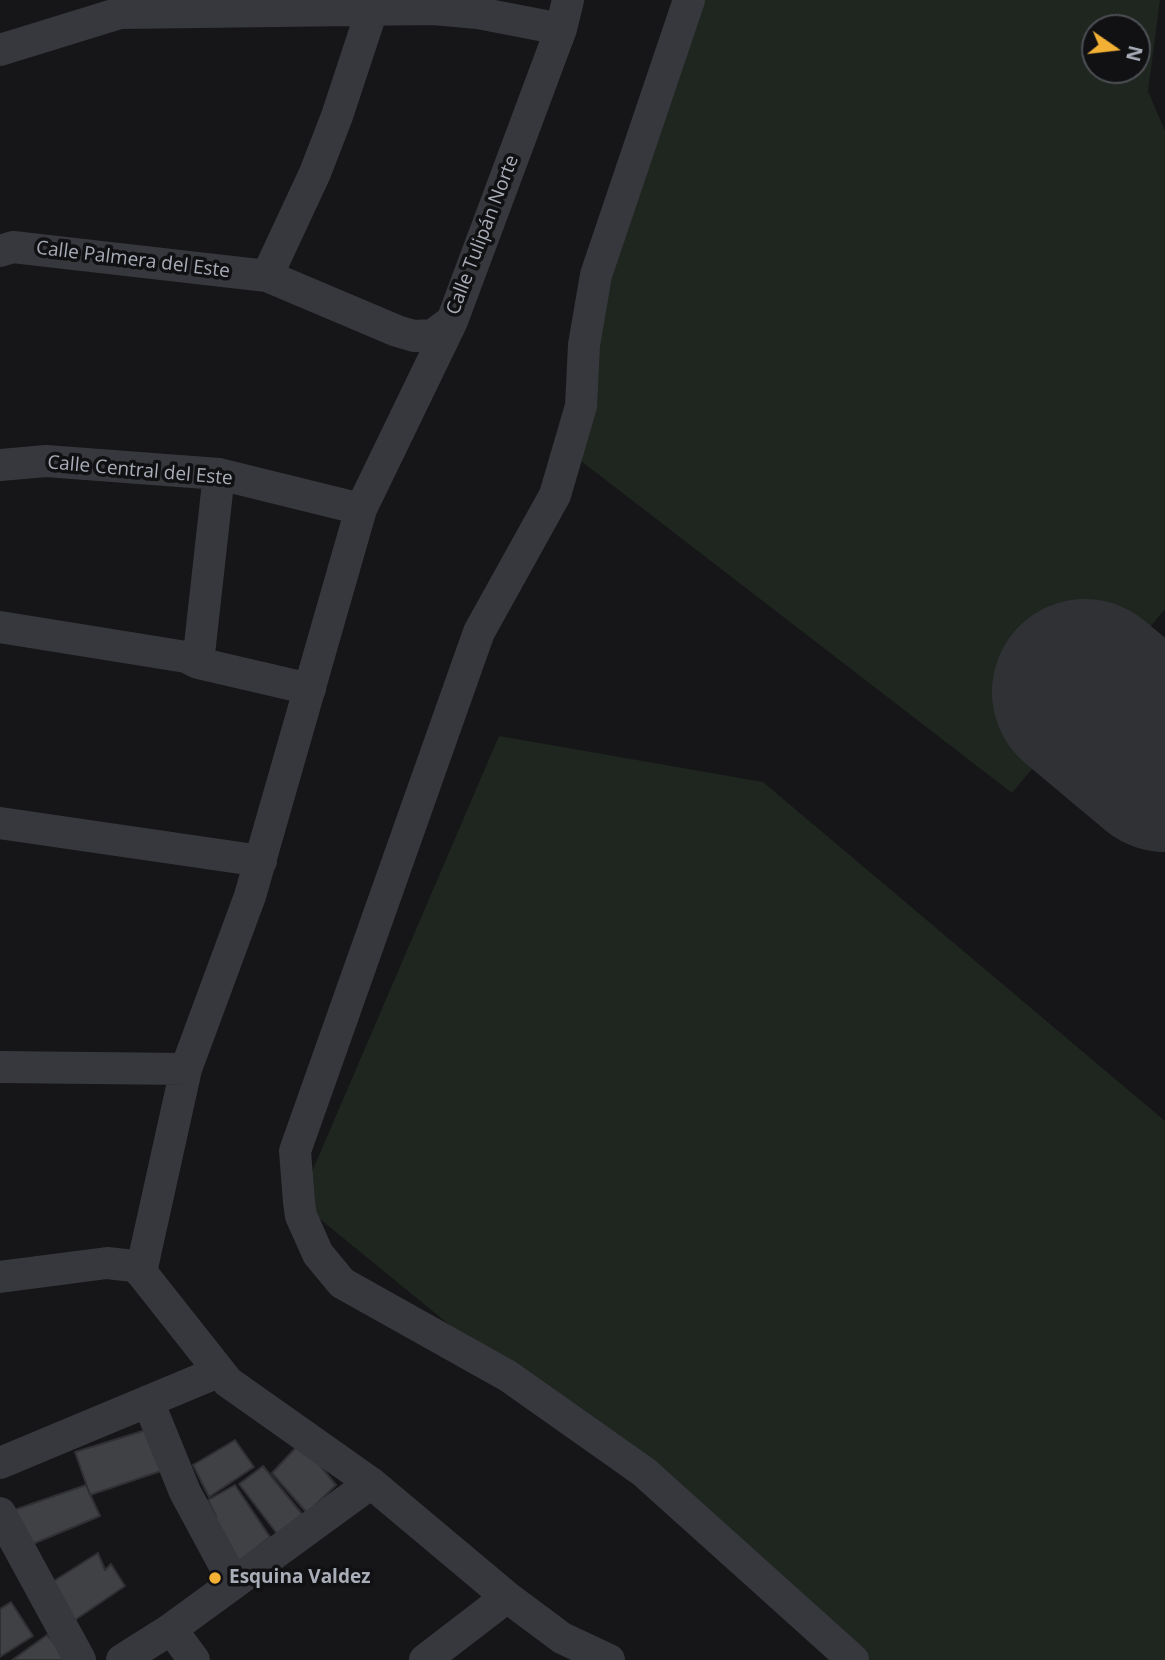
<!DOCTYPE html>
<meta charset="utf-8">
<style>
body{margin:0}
#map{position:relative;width:1165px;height:1660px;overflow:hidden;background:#161618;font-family:"Open Sans",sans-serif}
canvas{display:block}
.north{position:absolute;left:1081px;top:14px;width:70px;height:70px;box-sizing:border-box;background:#111113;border:2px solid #4d4f55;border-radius:50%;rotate:104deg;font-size:19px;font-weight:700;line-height:28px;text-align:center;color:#a8adb8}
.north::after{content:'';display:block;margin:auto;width:24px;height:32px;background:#f2b134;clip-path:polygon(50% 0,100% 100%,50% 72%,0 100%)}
</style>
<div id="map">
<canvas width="1165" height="1660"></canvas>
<div class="north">N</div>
</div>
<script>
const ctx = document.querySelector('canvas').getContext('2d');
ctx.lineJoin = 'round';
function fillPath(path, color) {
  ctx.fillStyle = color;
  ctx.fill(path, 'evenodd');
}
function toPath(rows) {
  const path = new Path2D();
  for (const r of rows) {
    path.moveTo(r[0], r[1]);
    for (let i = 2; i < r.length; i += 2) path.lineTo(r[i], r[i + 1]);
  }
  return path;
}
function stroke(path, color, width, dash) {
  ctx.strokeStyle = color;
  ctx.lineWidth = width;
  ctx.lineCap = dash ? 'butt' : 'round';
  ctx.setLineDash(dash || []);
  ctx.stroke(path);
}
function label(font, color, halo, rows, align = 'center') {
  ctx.font = font + ' "Open Sans",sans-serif';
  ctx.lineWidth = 7;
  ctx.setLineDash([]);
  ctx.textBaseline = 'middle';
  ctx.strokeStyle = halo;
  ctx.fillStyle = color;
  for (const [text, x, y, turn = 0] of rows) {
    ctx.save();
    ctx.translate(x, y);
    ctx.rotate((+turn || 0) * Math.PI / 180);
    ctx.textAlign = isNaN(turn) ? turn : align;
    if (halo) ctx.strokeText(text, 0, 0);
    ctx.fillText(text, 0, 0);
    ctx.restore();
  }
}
fillPath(toPath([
 [689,0,1160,0,1148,91,1165,131,1165,609,1012,793,568,451,584,345],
 [1095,28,1137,28,1137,70,1095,70],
 [499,736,763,782,1165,1121,1165,1660,860,1660,299,1202]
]), '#1e261f');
stroke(toPath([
 [1085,692,1165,759]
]), '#303135', 186);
const building = toPath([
 [149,1429,161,1471,90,1495,75,1452,149,1429],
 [235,1440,254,1467,209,1497,193,1465,235,1440],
 [301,1442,336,1485,307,1513,272,1473,301,1442],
 [263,1466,302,1514,278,1535,239,1484,263,1466],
 [86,1485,100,1516,28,1546,11,1511,86,1485],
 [235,1485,270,1537,238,1562,212,1519,216,1516,208,1500,235,1485],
 [98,1553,105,1570,111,1564,125,1586,75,1620,49,1584,98,1553],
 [11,1602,33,1636,0,1657,0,1609,11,1602],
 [47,1635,69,1660,12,1660,47,1635]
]);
fillPath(building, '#404145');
stroke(building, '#303034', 2);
stroke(toPath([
 [689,0,596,275,584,345,581,406,555,495,479,632,295,1151,299,1202,301,1216,318,1254,342,1283,508,1376,644,1472,853,1660],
 [0,50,120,13,433,9,478,13,561,29],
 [0,251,13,247,267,276,397,331,414,336,433,335,452,321,561,29,568,0],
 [267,276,315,173,337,116,372,10],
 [0,465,46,461,219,474,361,509],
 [0,627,186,657,198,663,219,474],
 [198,663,310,689],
 [0,823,261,861],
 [0,1067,186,1069],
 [141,1272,186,1069,250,896,361,509,452,321],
 [0,1277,107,1263,134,1266,141,1272,228,1382,371,1483,507,1597,562,1638,609,1660],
 [148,1401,185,1492,234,1583],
 [0,1463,218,1372],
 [0,1513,80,1660],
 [171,1629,194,1660],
 [122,1660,171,1629,371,1483],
 [425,1660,507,1597]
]), '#37383d', 32);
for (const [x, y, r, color] of [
 [215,1578,7,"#f2b134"]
]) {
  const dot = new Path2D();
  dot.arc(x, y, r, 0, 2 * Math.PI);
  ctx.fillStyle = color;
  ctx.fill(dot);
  stroke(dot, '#111113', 2.5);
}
label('19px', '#a8adb8', '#111113', [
 ["Calle Tulipán Norte",483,235,-69],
 ["Calle Palmera del Este",133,260,7],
 ["Calle Central del Este",140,471,5]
]);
label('bold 19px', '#a8adb8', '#111113', [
 ["Esquina Valdez",229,1578]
], 'left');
</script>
